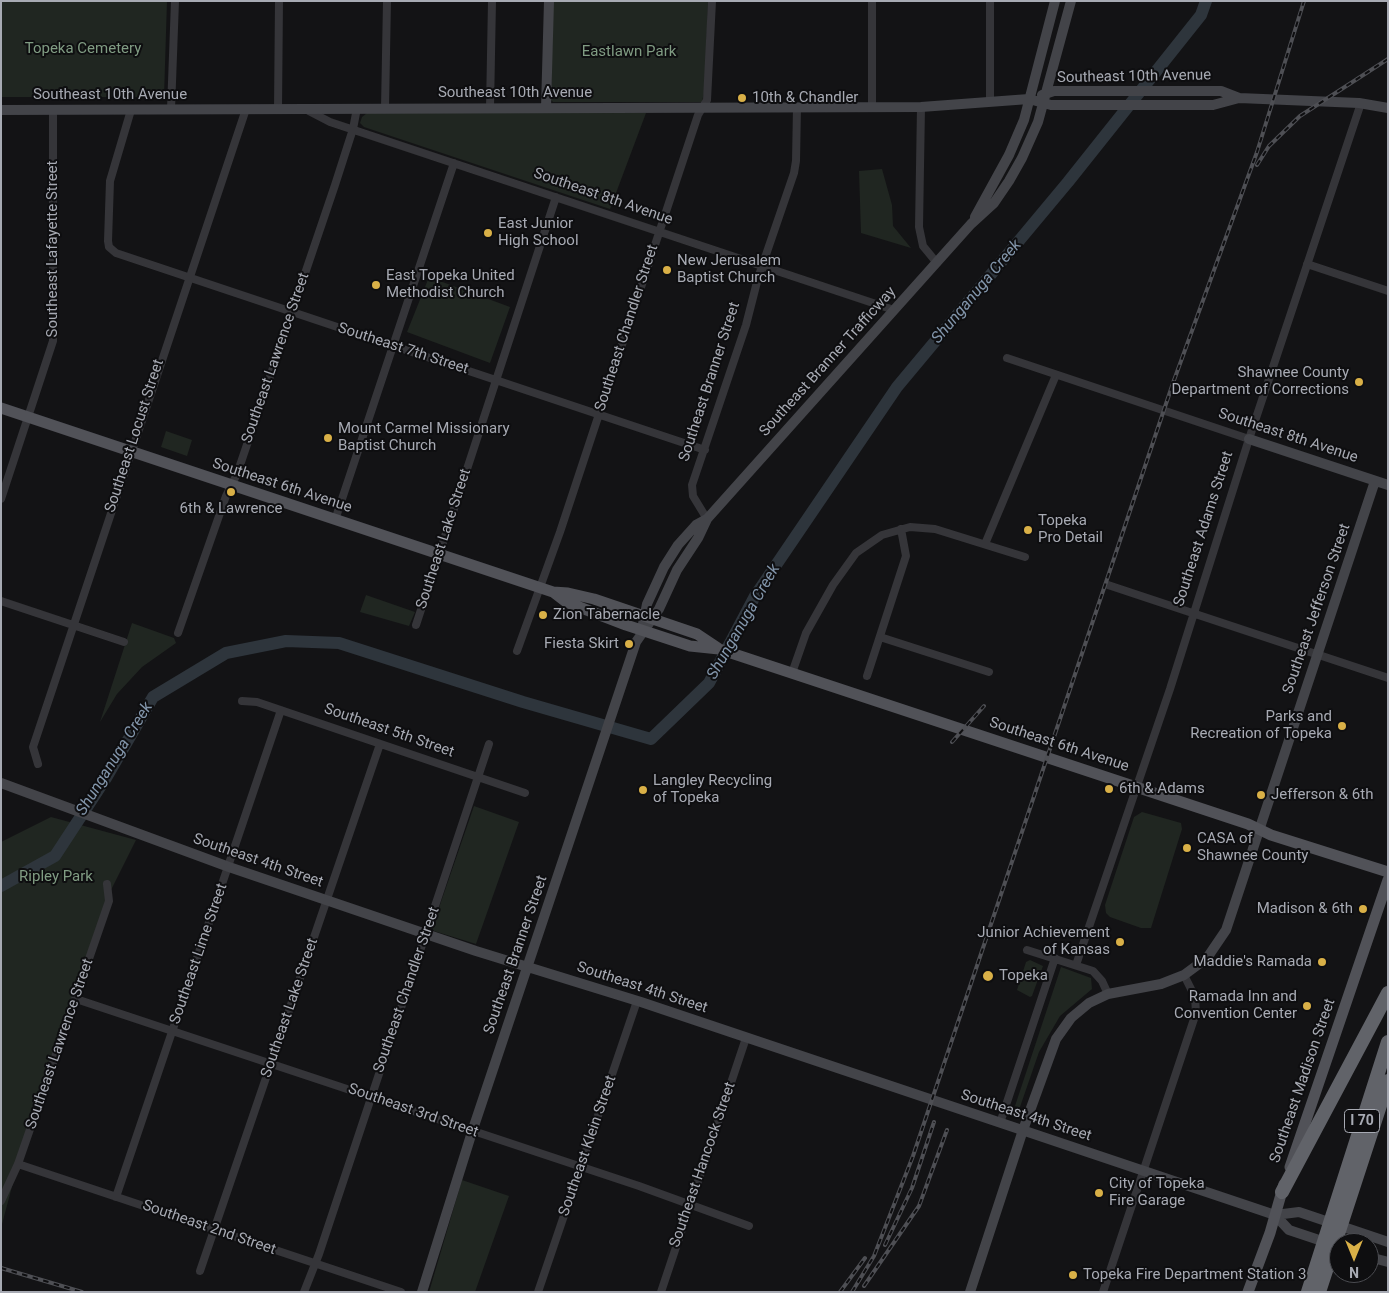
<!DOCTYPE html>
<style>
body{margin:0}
#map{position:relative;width:1389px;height:1293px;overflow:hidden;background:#131315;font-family:Roboto,sans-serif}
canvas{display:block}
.frame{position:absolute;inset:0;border:2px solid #a7aab3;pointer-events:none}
.north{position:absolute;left:1329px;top:1233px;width:50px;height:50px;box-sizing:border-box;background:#0e0e10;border:1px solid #4b4c51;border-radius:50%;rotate:180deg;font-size:14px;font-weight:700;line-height:20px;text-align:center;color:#a7aab3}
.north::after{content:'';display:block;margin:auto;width:18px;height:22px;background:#d9b047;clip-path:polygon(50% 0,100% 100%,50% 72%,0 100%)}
</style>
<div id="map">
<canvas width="1389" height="1293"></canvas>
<div class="frame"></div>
<div class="north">N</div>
</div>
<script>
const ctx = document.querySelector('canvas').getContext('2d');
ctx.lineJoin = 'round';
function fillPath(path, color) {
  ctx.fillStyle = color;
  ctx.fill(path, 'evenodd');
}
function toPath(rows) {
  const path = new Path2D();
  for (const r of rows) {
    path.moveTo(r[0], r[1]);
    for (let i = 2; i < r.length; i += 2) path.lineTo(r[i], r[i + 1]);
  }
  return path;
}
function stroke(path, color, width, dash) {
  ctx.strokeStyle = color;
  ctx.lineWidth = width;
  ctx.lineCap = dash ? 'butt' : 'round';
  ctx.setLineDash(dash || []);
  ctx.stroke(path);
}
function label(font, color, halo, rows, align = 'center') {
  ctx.font = font + ' Roboto,sans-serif';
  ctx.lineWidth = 4;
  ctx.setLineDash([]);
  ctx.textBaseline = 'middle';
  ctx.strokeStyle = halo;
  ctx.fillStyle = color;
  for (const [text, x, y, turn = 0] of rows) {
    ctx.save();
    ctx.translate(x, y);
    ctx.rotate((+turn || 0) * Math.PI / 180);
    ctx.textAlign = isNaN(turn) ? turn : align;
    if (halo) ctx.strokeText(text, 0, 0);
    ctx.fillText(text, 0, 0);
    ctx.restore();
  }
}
fillPath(toPath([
 [1,1,167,1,164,97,1,97],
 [553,1,708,1,705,88,702,102,553,102,551,100],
 [367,113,646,113,610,209,364,127,360,123,362,117],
 [882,169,892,205,893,226,911,248,861,233,859,171],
 [429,277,510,307,490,363,407,332],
 [166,431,192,440,187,456,161,447],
 [366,595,415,612,409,626,360,612],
 [132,623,174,638,176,643,142,667,117,694,100,722],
 [474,806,519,822,476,944,434,931,432,928],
 [1142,812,1181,823,1182,829,1151,928,1141,928,1110,917,1106,913,1105,905,1134,817],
 [51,817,136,840,109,894,18,1164,1,1228,1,842],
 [1030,960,1043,966,1032,996,1030,997,1017,990,1026,962],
 [1061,967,1091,978,1092,989,1060,1016,1039,1052,1020,1107,1018,1107,1015,1106],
 [462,1180,509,1196,475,1292,429,1292]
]), '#202621');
stroke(toPath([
 [1,886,55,856,106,778,153,697,226,653,286,641,339,643,523,702,651,739,709,683,755,596,897,387,1068,182,1201,15,1206,1]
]), '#2e353c', 12);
stroke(toPath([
 [872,1,872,107],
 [990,1,990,102],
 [921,107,919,227,923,246,937,263],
 [385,108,387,1],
 [490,108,492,1],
 [171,109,175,1],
 [278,109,279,1],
 [305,109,330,122,894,310],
 [131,110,110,181,108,241,109,247,116,253,705,450],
 [1307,264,1388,291],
 [1007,358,1249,439],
 [1,499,53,341,53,110],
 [707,519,693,496,692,485,746,325,758,278,794,173,796,161,797,107],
 [335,520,454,163],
 [985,544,1056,375],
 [1108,585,1388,678],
 [1,601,124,642],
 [416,625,556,197],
 [178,633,226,496,237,474,335,185,353,129,357,108],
 [880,637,989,672],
 [517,651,560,532,698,115,707,100,712,1],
 [792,673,806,633,833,585,856,553,882,535,910,527,935,529,1025,557],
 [867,676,906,556,901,529],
 [242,701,257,702,525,793],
 [38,764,33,747,246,109],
 [1027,950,1093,971,1102,981,1108,994],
 [1076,965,1170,689,1249,439,1361,103],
 [76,999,639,1186,749,1226],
 [1000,1123,1055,958],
 [18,1164,401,1292],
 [116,1197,281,710],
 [1,1201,18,1164,109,901,107,884],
 [200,1271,380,744],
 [304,1292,319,1254,489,744],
 [538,1292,637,1001],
 [661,1292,746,1038],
 [1103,1292,1196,1013,1195,997,1184,975]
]), '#353539', 8);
stroke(toPath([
 [1042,95,1054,91,1221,91,1239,98],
 [546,108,549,1],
 [1,110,921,107,1029,99,1051,105,1213,105,1239,98,1359,103,1388,108],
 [975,217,1009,155,1024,120,1055,1],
 [1249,439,1388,485],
 [643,624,647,604,664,567,678,545,696,525,707,519,971,224,994,203,1009,181,1022,158,1038,122,1071,1],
 [1,783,229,867,476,951,641,1002,1275,1215,1299,1212,1388,1242],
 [1275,1215,1289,1230,1331,1244],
 [1369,1257,1388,1262],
 [422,1292,472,1132,636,642,659,609,677,570,698,538,707,519],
 [970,1292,1023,1130,1056,1039,1071,1018,1089,1003,1108,994,1161,984,1184,975,1207,958,1226,930,1375,481]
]), '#434449', 10);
stroke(toPath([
 [1,408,553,592,568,593,594,599,697,634,718,648],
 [553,592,566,602,626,625,690,646,719,649,1248,824,1271,835,1388,872],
 [1290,1167,1388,880],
 [1248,1292,1270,1233,1284,1184]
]), '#515258', 11);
stroke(toPath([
 [1282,1192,1388,993],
 [1308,1292,1388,1042],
 [1319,1292,1388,1081]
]), '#616369', 14);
const rail = toPath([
 [1257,165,1269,146,1300,116,1388,59],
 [952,742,984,706],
 [885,1245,912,1188,934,1122],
 [1,1268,82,1292],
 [864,1286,919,1206,947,1130],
 [840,1292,865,1258],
 [852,1292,874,1256,913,1156,1173,383,1257,152,1304,1]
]);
stroke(rail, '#4e4f54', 4);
stroke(rail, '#0e0e10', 2, [5.5]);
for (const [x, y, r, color] of [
 [742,98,5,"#d9b047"],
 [488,233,5,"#d9b047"],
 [667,270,5,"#d9b047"],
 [376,285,5,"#d9b047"],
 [1359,382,5,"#d9b047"],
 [328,438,5,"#d9b047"],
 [231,492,5,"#d9b047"],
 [1028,530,5,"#d9b047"],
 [543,615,5,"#d9b047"],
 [629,644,5,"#d9b047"],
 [1342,726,5,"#d9b047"],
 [1109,789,5,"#d9b047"],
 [643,790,5,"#d9b047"],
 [1261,795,5,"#d9b047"],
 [1187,848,5,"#d9b047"],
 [1363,909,5,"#d9b047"],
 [1120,942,5,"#d9b047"],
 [1322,962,5,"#d9b047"],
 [988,976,6,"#d9b047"],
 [1307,1006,5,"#d9b047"],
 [1099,1193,5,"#d9b047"],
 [1073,1275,5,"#d9b047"]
]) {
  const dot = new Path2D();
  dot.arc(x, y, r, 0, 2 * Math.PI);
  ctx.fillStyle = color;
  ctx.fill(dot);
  stroke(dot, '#0e0e10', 2);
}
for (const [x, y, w] of [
 [1362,1121,35]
]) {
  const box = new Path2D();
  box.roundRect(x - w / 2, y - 11.5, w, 23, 4);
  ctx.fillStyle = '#0e0e10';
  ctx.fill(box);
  stroke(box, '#a7aab3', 1);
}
label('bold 14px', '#a7aab3', null, [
 ["I 70",1362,1121]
]);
label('15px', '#809c83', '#0e0e10', [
 ["Topeka Cemetery",83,49],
 ["Eastlawn Park",629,52],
 ["Ripley Park",56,877]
]);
label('15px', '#a7aab3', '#0e0e10', [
 ["Southeast 10th Avenue",1134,77,-1],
 ["Southeast 10th Avenue",515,93],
 ["Southeast 10th Avenue",110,95],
 ["Southeast 8th Avenue",603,197,19],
 ["Southeast Lafayette Street",53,249,-90],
 ["Southeast Chandler Street",627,328,-72],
 ["Southeast 7th Street",403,349,18],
 ["Southeast Lawrence Street",276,358,-71],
 ["Southeast Branner Trafficway",828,362,-48],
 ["Southeast Branner Street",710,382,-72],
 ["Southeast Locust Street",135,436,-72],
 ["Southeast 8th Avenue",1288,436,18],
 ["Southeast 6th Avenue",282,486,18],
 ["Southeast Adams Street",1204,529,-72],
 ["Southeast Lake Street",444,539,-72],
 ["Southeast Jefferson Street",1317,609,-71],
 ["Southeast 5th Street",389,731,19],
 ["Southeast 6th Avenue",1059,745,18],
 ["Southeast 4th Street",258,861,19],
 ["Southeast Lime Street",199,954,-71],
 ["Southeast Branner Street",516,955,-71],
 ["Southeast 4th Street",642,988,18],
 ["Southeast Chandler Street",407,990,-71],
 ["Southeast Lake Street",290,1008,-71],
 ["Southeast Lawrence Street",60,1044,-71],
 ["Southeast Madison Street",1303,1081,-71],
 ["Southeast 3rd Street",413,1111,19],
 ["Southeast 4th Street",1026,1116,18],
 ["Southeast Klein Street",588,1146,-71],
 ["Southeast Hancock Street",703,1165,-71],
 ["Southeast 2nd Street",209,1228,19]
]);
label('15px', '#a7aab3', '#0e0e10', [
 ["10th & Chandler",752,98],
 ["East Junior",498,224],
 ["High School",498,241],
 ["New Jerusalem",677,261],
 ["Baptist Church",677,278],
 ["East Topeka United",386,276],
 ["Methodist Church",386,293],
 ["Shawnee County",1349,373,"right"],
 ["Department of Corrections",1349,390,"right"],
 ["Mount Carmel Missionary",338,429],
 ["Baptist Church",338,446],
 ["6th & Lawrence",231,509,"center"],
 ["Topeka",1038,521],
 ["Pro Detail",1038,538],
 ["Zion Tabernacle",553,615],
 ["Fiesta Skirt",619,644,"right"],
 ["Parks and",1332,717,"right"],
 ["Recreation of Topeka",1332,734,"right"],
 ["Langley Recycling",653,781],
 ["of Topeka",653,798],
 ["6th & Adams",1119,789],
 ["Jefferson & 6th",1271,795],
 ["CASA of",1197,839],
 ["Shawnee County",1197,856],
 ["Madison & 6th",1353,909,"right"],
 ["Junior Achievement",1110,933,"right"],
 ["of Kansas",1110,950,"right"],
 ["Maddie's Ramada",1312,962,"right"],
 ["Topeka",999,976],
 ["Ramada Inn and",1297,997,"right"],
 ["Convention Center",1297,1014,"right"],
 ["City of Topeka",1109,1184],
 ["Fire Garage",1109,1201],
 ["Topeka Fire Department Station 3",1083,1275]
], 'left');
label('italic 16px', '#8295aa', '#0e0e10', [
 ["Shunganuga Creek",977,292,-50],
 ["Shunganuga Creek",744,622,-60],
 ["Shunganuga Creek",115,759,-58]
]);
</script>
